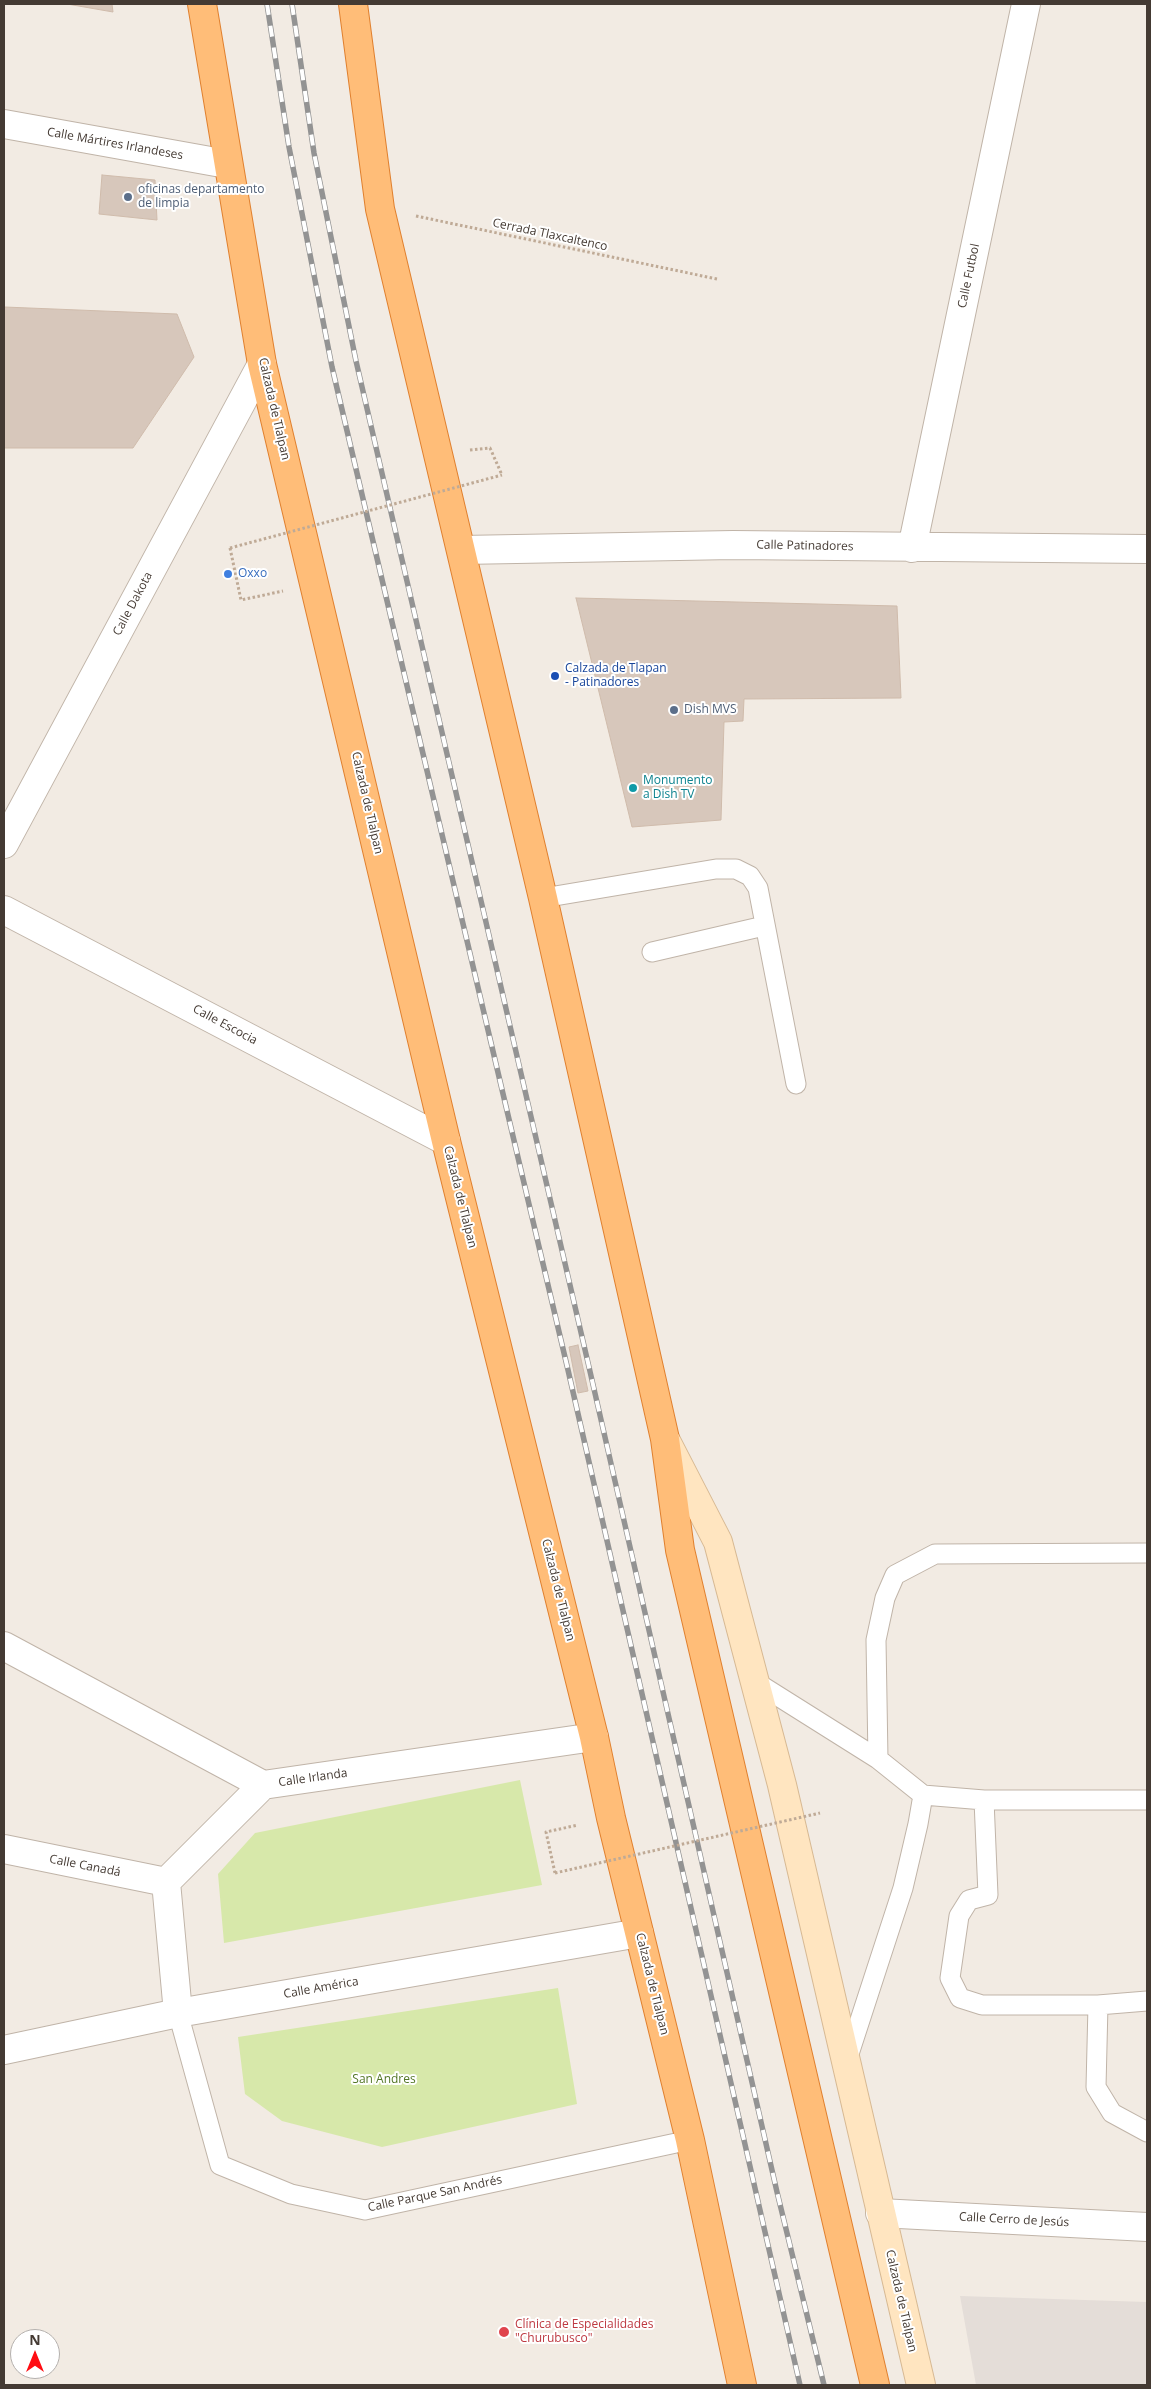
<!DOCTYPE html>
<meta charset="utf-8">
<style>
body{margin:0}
#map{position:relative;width:1151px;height:2389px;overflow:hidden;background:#f2ebe3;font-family:"Open Sans",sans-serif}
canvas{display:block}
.frame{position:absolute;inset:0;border:5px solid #443a33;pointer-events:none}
.north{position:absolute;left:10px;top:2329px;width:50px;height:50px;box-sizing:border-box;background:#fff;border:1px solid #b4b0ad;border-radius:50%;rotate:0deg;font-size:14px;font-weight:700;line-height:20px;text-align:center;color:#443a33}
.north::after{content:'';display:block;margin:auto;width:18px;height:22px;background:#ff0d13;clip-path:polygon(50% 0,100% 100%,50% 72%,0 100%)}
</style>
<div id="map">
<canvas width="1151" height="2389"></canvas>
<div class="frame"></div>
<div class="north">N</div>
</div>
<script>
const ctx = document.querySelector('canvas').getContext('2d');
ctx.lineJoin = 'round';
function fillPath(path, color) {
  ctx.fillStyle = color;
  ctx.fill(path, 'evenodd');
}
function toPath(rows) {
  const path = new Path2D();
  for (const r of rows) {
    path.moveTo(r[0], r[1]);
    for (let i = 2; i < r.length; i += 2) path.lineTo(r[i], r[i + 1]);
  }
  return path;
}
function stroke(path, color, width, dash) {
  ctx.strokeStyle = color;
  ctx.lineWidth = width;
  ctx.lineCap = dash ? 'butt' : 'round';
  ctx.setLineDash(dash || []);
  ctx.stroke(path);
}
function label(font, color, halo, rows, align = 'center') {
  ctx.font = font + ' "Open Sans",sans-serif';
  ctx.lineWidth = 4;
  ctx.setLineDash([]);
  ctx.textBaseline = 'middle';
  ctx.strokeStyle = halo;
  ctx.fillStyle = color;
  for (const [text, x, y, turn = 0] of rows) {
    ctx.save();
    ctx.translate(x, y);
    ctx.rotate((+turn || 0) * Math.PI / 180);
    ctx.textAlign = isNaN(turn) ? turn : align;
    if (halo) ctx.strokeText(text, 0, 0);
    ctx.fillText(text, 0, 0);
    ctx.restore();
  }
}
fillPath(toPath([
 [960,2296,1147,2302,1147,2385,976,2385]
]), '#e4ddd8');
fillPath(toPath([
 [520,1780,542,1885,224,1943,218,1874,255,1833],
 [558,1988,577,2104,382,2147,282,2121,245,2094,238,2037]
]), '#d7e8aa');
const building = toPath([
 [67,4,112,4,113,12,67,4],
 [102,175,155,180,157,220,99,214,102,175],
 [4,307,177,314,194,357,133,448,4,448,4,307],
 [576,598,897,606,901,698,744,699,743,721,724,722,721,820,632,827,576,598],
 [578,1345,588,1391,578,1393,569,1347,578,1345]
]);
fillPath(building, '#d7c7bb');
stroke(building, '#cfbbab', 1);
const service = toPath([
 [543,898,716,869,736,869,750,876,758,888,796,1084],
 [652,952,764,926],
 [754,1681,878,1759,923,1795],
 [878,1759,876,1640,885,1598,895,1575,935,1554,1147,1553],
 [984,1800,988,1895,969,1900,959,1916,950,1978,960,1998,982,2005,1098,2005,1147,2001],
 [1098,2005,1096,2087,1112,2113,1147,2132],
 [178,2013,220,2165,291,2194,365,2210,690,2140],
 [847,2060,903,1888,918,1824,923,1795,984,1800,1147,1800]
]);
const minor = toPath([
 [4,124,227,164],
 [912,548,1026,4],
 [462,550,733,545,1147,549],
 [4,844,262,364],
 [4,910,446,1141],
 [4,1646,263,1785,594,1737],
 [4,1849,166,1882],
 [178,2013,166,1882,263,1785],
 [880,2213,1147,2227]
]);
const tertiary = toPath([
 [4,2050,178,2013,639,1933]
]);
const secondary = toPath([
 [666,1441,718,1542,782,1785,921,2385]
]);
const trunk = toPath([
 [202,4,262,364,446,1141,594,1737,611,1818,690,2140,742,2385],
 [353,4,380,209,543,898,665,1439,680,1550,875,2385]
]);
stroke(service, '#c0b4a8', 21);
stroke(minor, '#c0b4a8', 30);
stroke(tertiary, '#c0b4a8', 30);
stroke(secondary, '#d7b993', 30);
stroke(trunk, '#e0802f', 30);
stroke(toPath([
 [416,216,717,279],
 [470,450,490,448,502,475],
 [230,548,241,600,283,591],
 [555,1873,546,1832,578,1825]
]), '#bfaa96', 3, [2.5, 2.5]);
stroke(service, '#fff', 19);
stroke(minor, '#fff', 28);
stroke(tertiary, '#fff', 28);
stroke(secondary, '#ffe5c0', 28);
stroke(trunk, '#ffbd78', 28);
const rail = toPath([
 [267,4,289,147,332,367,568,1370,800,2385],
 [292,4,314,153,356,361,589,1367,777,2192,824,2385]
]);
stroke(rail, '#939393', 5.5);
stroke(rail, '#fff', 4, [11]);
stroke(toPath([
 [230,548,502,475],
 [555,1873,820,1813]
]), '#bfaa96', 3, [2.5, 2.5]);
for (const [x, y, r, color] of [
 [128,197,5,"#5c6f8a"],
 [228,574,5,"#3f7fe0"],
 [555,676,5,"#1a4fb4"],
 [674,710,5,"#5c6f8a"],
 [633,788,5,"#0f9aa8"],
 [504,2332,6,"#e0444e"]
]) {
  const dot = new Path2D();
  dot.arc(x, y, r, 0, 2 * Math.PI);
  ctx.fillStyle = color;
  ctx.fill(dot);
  stroke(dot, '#fff', 2);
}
label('12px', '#443a33', '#fff', [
 ["Calle Mártires Irlandeses",115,144,10],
 ["Cerrada Tlaxcaltenco",550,235,12],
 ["Calle Futbol",969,276,-78],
 ["Calzada de Tlalpan",274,409,77],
 ["Calle Patinadores",805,546,1],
 ["Calle Dakota",133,604,-62],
 ["Calzada de Tlalpan",367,803,77],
 ["Calle Escocia",225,1025,28],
 ["Calzada de Tlalpan",460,1197,76],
 ["Calzada de Tlalpan",558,1590,76],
 ["Calle Irlanda",313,1778,-8],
 ["Calle Canadá",85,1866,11],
 ["Calzada de Tlalpan",652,1984,76],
 ["Calle América",321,1988,-10],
 ["Calle Parque San Andrés",435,2194,-12],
 ["Calle Cerro de Jesús",1014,2220,3],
 ["Calzada de Tlalpan",901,2301,77]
]);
label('12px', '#4e5e75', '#fff', [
 ["oficinas departamento",138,190],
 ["de limpia",138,204],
 ["Dish MVS",684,710]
], 'left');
label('12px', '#366cbe', '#fff', [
 ["Oxxo",238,574]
], 'left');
label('12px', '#164399', '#fff', [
 ["Calzada de Tlapan",565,669],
 ["- Patinadores",565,683]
], 'left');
label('12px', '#0d838f', '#fff', [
 ["Monumento",643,781],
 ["a Dish TV",643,795]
], 'left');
label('12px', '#527626', '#fff', [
 ["San Andres",384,2080]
]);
label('12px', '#be3a42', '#fff', [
 ["Clínica de Especialidades",515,2325],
 ["\"Churubusco\"",515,2339]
], 'left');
</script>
